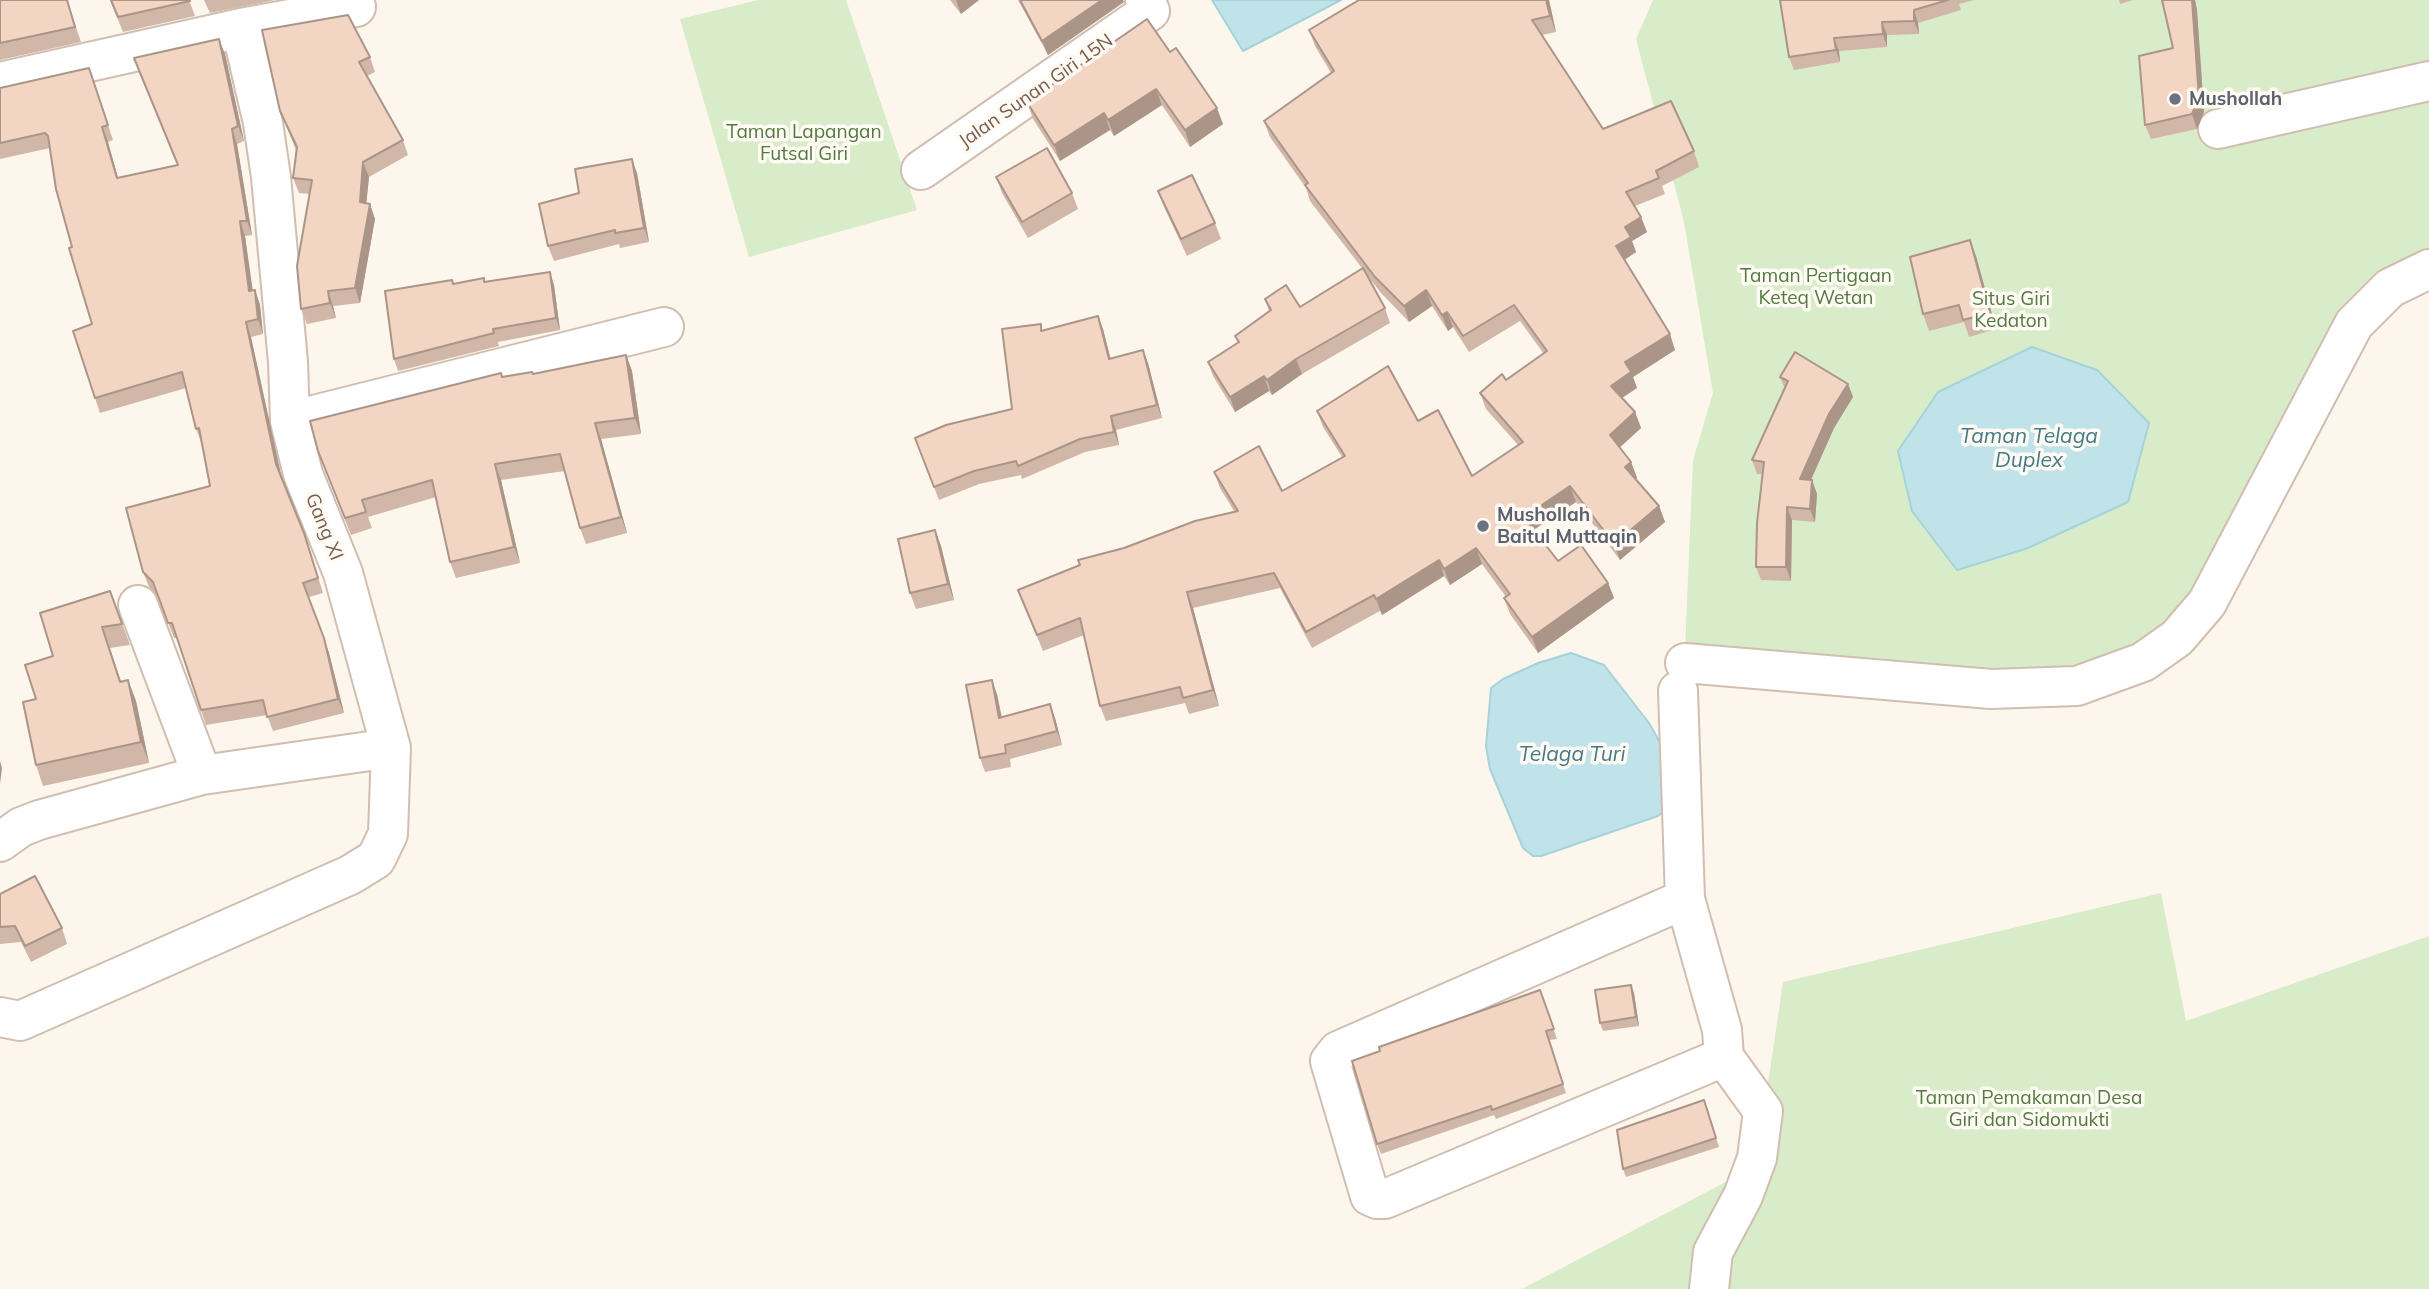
<!DOCTYPE html>
<style>
body{margin:0}
canvas{display:block;background:#fdf6ec}
</style>
<canvas width="2429" height="1289"></canvas>
<script>
const ctx = document.querySelector('canvas').getContext('2d');
ctx.lineJoin = 'round';
function fillPath(path, color) {
  ctx.fillStyle = color;
  ctx.fill(path, 'evenodd');
}
function toPath(rows) {
  const path = new Path2D();
  for (const r of rows) {
    path.moveTo(r[0], r[1]);
    for (let i = 2; i < r.length; i += 2) path.lineTo(r[i], r[i + 1]);
  }
  return path;
}
function stroke(path, color, width, dash) {
  ctx.strokeStyle = color;
  ctx.lineWidth = width;
  ctx.lineCap = dash ? 'butt' : 'round';
  ctx.setLineDash(dash || []);
  ctx.stroke(path);
}
function label(font, color, halo, rows, align = 'center') {
  ctx.font = font + ' Mulish,sans-serif';
  ctx.lineWidth = 7;
  ctx.setLineDash([]);
  ctx.textBaseline = 'middle';
  ctx.strokeStyle = halo;
  ctx.fillStyle = color;
  for (const [text, x, y, turn = 0] of rows) {
    ctx.save();
    ctx.translate(x, y);
    ctx.rotate((+turn || 0) * Math.PI / 180);
    ctx.textAlign = isNaN(turn) ? turn : align;
    if (halo) ctx.strokeText(text, 0, 0);
    ctx.fillText(text, 0, 0);
    ctx.restore();
  }
}
fillPath(toPath([
 [758,0,846,0,917,210,749,257,680,19],
 [1653,0,2429,0,2429,269,2390,288,2177,638,2056,687,1685,648,1693,460,1713,393,1684,222,1636,39],
 [2161,893,2186,1021,2429,936,2429,1289,1522,1289,1735,1177,1757,1158,1783,982]
]), '#d8ecc9');
const water = toPath([
 [1212,0,1341,0,1243,51,1212,0],
 [2032,347,2097,370,2149,423,2128,502,2028,548,1957,570,1912,511,1898,451,1938,392,2032,347],
 [1571,653,1604,665,1649,723,1666,753,1666,809,1658,816,1541,856,1533,856,1523,848,1490,769,1486,746,1491,688,1503,679,1538,663,1571,653]
]);
fillPath(water, '#bfe3e8');
stroke(water, '#a5d3da', 2);
const minor = toPath([
 [241,28,356,7],
 [0,82,241,28,263,123,271,177,288,362,290,421,303,474,343,573,391,748,388,834,376,859,350,875,20,1021,0,1017],
 [2218,129,2429,81],
 [921,170,1150,11,1145,0],
 [290,421,664,327],
 [138,605,202,775],
 [1685,663,1991,689,2077,686,2143,662,2177,638,2207,603,2354,324,2390,288,2429,269],
 [1678,691,1685,899,1722,1030,1724,1057,1763,1111,1757,1158,1743,1196,1713,1252,1709,1289],
 [0,842,21,827,39,820,202,775,391,748],
 [1685,899,1338,1051,1330,1061,1370,1196,1377,1199,1385,1199,1724,1057]
]);
stroke(minor, '#d1beb0', 42);
stroke(minor, '#fff', 38);
fillPath(toPath([
 [0,0,67,0,81,42,0,60],
 [110,0,189,0,195,16,123,32],
 [204,0,275,0,210,13],
 [950,0,979,0,961,14],
 [1018,0,1123,0,1124,2,1048,55],
 [1549,0,1556,32,1542,35,1603,129,1694,151,1699,167,1662,186,1665,194,1635,206,1641,217,1647,232,1632,241,1636,252,1625,260,1675,350,1633,377,1637,388,1622,398,1635,412,1641,428,1620,447,1631,462,1637,478,1636,479,1659,506,1665,522,1620,560,1576,502,1534,530,1558,561,1608,583,1614,598,1538,653,1510,614,1504,598,1506,597,1482,564,1450,585,1444,576,1382,615,1380,611,1312,648,1280,588,1193,608,1219,706,1189,714,1185,703,1106,721,1100,706,1084,635,1043,651,1018,590,1124,548,1234,511,1220,488,1214,472,1282,491,1342,457,1323,427,1317,411,1418,421,1472,476,1518,445,1486,409,1480,393,1506,380,1544,354,1520,321,1469,352,1453,327,1448,331,1432,306,1409,322,1381,293,1367,275,1385,308,1390,323,1302,374,1272,395,1269,391,1235,412,1213,376,1208,362,1238,343,1235,336,1269,311,1265,299,1300,307,1362,268,1310,201,1306,188,1270,137,1264,121,1331,73,1315,46,1309,30],
 [1780,0,1974,0,1959,4,1961,10,1918,23,1919,34,1887,35,1887,47,1839,51,1840,62,1794,70,1789,57],
 [2119,0,2133,0,2120,4],
 [2162,0,2195,0,2197,10,2204,112,2197,129,2151,139,2145,125,2173,48],
 [262,30,370,57,375,72,367,76,403,140,408,155,369,177,366,203,375,219,360,303,333,306,336,318,307,324,301,309,310,194,299,193,293,178,296,150,280,111],
 [1170,52,1223,124,1190,147,1162,105,1114,136,1110,130,1060,161,1033,119,1027,102],
 [225,54,244,141,237,144,252,235,245,236,252,290,255,290,260,305,263,334,251,337,281,476,309,548,323,593,309,597,329,653,344,713,273,731,267,715,206,725,177,638,174,638,158,597,149,587,143,572,210,486,202,444,196,429,186,388,100,413,95,398,92,324,72,247,50,148,0,159,0,88,94,83,113,140,108,142,118,178,178,165,134,58],
 [637,173,649,242,620,248,619,244,554,261,548,246,579,193],
 [996,177,1072,193,1078,209,1028,238,1002,193],
 [1158,191,1215,223,1221,239,1187,256,1164,207],
 [1976,256,1996,329,1969,337,1964,322,1929,331,1923,314],
 [484,278,485,282,554,285,560,330,498,342,499,346,398,371,394,359,453,284],
 [1103,329,1110,358,1148,363,1162,418,1116,430,1119,445,1085,452,1022,479,1021,475,979,484,939,500,920,451,1012,409,1043,331],
 [626,355,632,371,641,434,601,439,627,533,586,544,580,528,565,471,501,480,520,563,456,578,450,562,436,497,368,517,372,528,351,535,318,451,501,373,502,377,533,374],
 [1780,377,1848,384,1853,397,1834,428,1811,480,1812,480,1817,494,1815,522,1792,520,1791,581,1761,580,1756,567,1762,474,1757,474,1752,460,1785,389],
 [935,530,941,546,954,600,916,609,910,593],
 [110,591,130,645,110,648,121,681,128,680,136,701,149,763,43,786,36,765,36,699,53,656],
 [997,694,1002,717,1055,718,1062,745,1010,759,1011,767,985,772,980,758],
 [0,894,62,928,67,944,31,962,21,942,0,944],
 [1540,990,1557,1039,1549,1040,1566,1093,1496,1119,1494,1115,1381,1154,1377,1144,1380,1051],
 [1634,993,1639,1026,1603,1031,1600,1023],
 [1704,1100,1719,1147,1626,1177,1623,1169]
]), '#d1b7a8');
fillPath(toPath([
 [956,0,979,0,961,14],
 [1102,0,1123,0,1124,2,1048,55,1042,41],
 [1546,0,1549,0,1556,32,1550,16],
 [2192,0,2195,0,2197,10,2204,112,2197,129,2192,114],
 [1914,10,1918,23,1919,34,1914,21],
 [1882,22,1887,35,1887,47,1883,34],
 [1834,38,1839,51,1840,62,1836,50],
 [219,39,225,54,244,141,238,126],
 [1156,89,1162,105,1114,136,1108,120],
 [1217,108,1223,124,1190,147,1185,130],
 [1104,113,1110,130,1060,161,1054,145],
 [102,127,108,142,122,193,117,178],
 [232,129,237,144,252,235,247,221],
 [632,159,637,173,649,242,644,228],
 [363,162,369,177,365,217,360,202],
 [370,204,375,219,360,303,355,288],
 [1641,217,1647,232,1632,241,1636,252,1622,261,1616,246,1625,227],
 [240,221,245,236,255,306,249,291],
 [1970,240,1976,256,1996,329,1990,313],
 [550,272,554,285,560,330,556,318],
 [255,290,260,305,263,334,258,319],
 [1426,290,1432,306,1409,322,1404,306],
 [328,291,333,306,336,318,330,303],
 [1447,312,1453,327,1448,331,1442,315],
 [1098,316,1103,329,1114,372,1109,359],
 [246,322,251,337,282,479,276,464],
 [1670,334,1675,350,1633,377,1637,388,1617,401,1611,386,1625,362],
 [1143,350,1148,363,1162,418,1157,405],
 [626,355,632,371,641,434,635,418],
 [1296,359,1302,374,1272,395,1267,380],
 [1264,376,1269,391,1235,412,1230,397],
 [1848,384,1853,397,1834,428,1805,493,1800,479,1829,414],
 [1635,412,1641,428,1616,451,1610,435],
 [1111,416,1116,430,1119,445,1114,432],
 [595,423,601,439,627,533,621,517],
 [1631,462,1637,478,1631,483,1625,467],
 [495,464,501,480,520,563,514,547],
 [1812,480,1817,494,1815,522,1810,509],
 [1570,486,1576,502,1530,532,1524,517],
 [1659,506,1665,522,1620,560,1614,544],
 [1787,507,1792,520,1791,581,1786,567],
 [935,530,941,546,954,600,948,584],
 [1476,548,1482,564,1450,585,1444,569],
 [1439,560,1444,576,1382,615,1376,599],
 [1608,583,1614,598,1538,653,1532,637],
 [1187,592,1193,608,1219,706,1213,690],
 [324,638,329,653,344,713,338,699],
 [128,680,136,701,149,763,141,742],
 [992,680,997,694,1004,731,999,718],
 [1050,704,1055,718,1062,745,1057,731],
 [0,761,2,768,0,784],
 [1631,985,1634,993,1639,1026,1636,1017]
]), '#aa9588');
const building = toPath([
 [0,0,67,0,75,27,0,43,0,0],
 [111,0,189,0,190,1,118,17,111,0],
 [1020,0,1102,0,1042,41,1020,0],
 [1359,0,1546,0,1550,16,1532,20,1603,129,1671,101,1694,151,1656,171,1659,178,1626,192,1641,217,1625,227,1631,237,1616,246,1670,334,1625,362,1631,372,1611,386,1635,412,1610,435,1631,462,1625,467,1659,506,1614,544,1570,486,1524,517,1558,561,1581,545,1608,583,1532,637,1504,598,1510,594,1476,548,1444,569,1439,560,1376,599,1374,595,1306,632,1274,573,1187,592,1213,690,1183,698,1180,687,1100,706,1080,618,1037,635,1018,590,1080,565,1078,560,1124,548,1195,521,1238,511,1214,472,1259,446,1282,491,1345,456,1317,411,1388,366,1418,421,1438,410,1472,476,1523,442,1480,393,1502,374,1506,380,1547,351,1514,305,1463,336,1447,312,1442,315,1426,290,1404,306,1375,277,1305,185,1308,183,1264,121,1334,71,1309,30,1359,0],
 [1780,0,1948,0,1914,10,1914,21,1882,22,1883,34,1834,38,1836,50,1789,57,1780,0],
 [2162,0,2192,0,2199,98,2192,114,2145,125,2139,56,2173,48,2162,0],
 [348,15,370,57,359,62,403,140,363,162,360,202,370,204,355,288,328,291,330,303,301,309,297,266,312,180,293,178,297,147,280,111,262,30,348,15],
 [1147,19,1170,52,1176,48,1217,108,1185,130,1156,89,1108,120,1104,113,1054,145,1027,102,1147,19],
 [219,39,238,126,232,129,247,221,240,221,249,291,255,290,257,311,258,319,246,322,276,464,304,533,318,578,303,583,324,638,338,699,267,717,263,700,201,710,172,623,168,623,153,582,143,572,126,508,210,486,199,428,196,429,182,372,95,398,73,331,92,324,69,248,72,247,56,189,48,136,45,133,0,143,0,88,89,68,108,125,102,127,117,178,178,165,134,58,219,39],
 [1047,148,1072,193,1022,222,996,177,1047,148],
 [632,159,644,228,615,233,615,230,548,246,539,204,579,193,575,169,632,159],
 [1192,175,1215,223,1181,239,1158,191,1192,175],
 [1970,240,1990,313,1963,320,1959,305,1923,314,1910,257,1970,240],
 [1363,268,1385,308,1296,359,1267,380,1264,376,1230,397,1208,362,1239,342,1235,336,1271,310,1265,299,1286,285,1300,307,1363,268],
 [550,272,556,318,493,329,494,333,394,359,385,291,452,280,453,284,484,278,484,282,550,272],
 [1098,316,1109,359,1143,350,1157,405,1111,416,1114,432,1080,439,1018,466,1016,461,974,471,934,487,915,438,946,425,1012,409,1002,329,1041,324,1041,331,1098,316],
 [1795,352,1848,384,1829,414,1800,479,1812,480,1810,509,1787,507,1786,567,1756,567,1757,523,1764,462,1752,460,1788,381,1780,377,1795,352],
 [626,355,635,418,595,423,621,517,580,528,560,454,495,464,514,547,450,562,432,480,362,500,366,512,345,518,318,451,310,421,501,373,502,377,532,372,533,374,626,355],
 [935,530,948,584,910,593,898,539,935,530],
 [110,591,122,624,102,627,120,682,128,680,141,742,36,765,23,702,36,699,25,665,53,656,40,613,110,591],
 [992,680,999,718,1050,704,1057,731,1005,745,1006,753,980,758,966,685,992,680],
 [35,876,62,928,25,946,15,926,0,927,0,894,35,876],
 [1631,985,1636,1017,1600,1023,1595,990,1631,985],
 [1540,990,1554,1029,1546,1031,1563,1084,1492,1110,1491,1106,1377,1144,1352,1061,1380,1051,1379,1047,1540,990],
 [1704,1100,1716,1138,1623,1169,1617,1130,1704,1100]
]);
fillPath(building, '#f3d5c3');
stroke(building, '#aa9588', 2);
for (const [x, y, r, color] of [
 [2175,99,7,"#6b7280"],
 [1483,526,7,"#6b7280"]
]) {
  const dot = new Path2D();
  dot.arc(x, y, r, 0, 2 * Math.PI);
  ctx.fillStyle = color;
  ctx.fill(dot);
  stroke(dot, '#fffaf3', 2.5);
}
label('19px', '#7a5c4d', '#fffaf3', [
 ["Jalan Sunan Giri 15N",1036,91,-35],
 ["Gang XI",324,527,68]
]);
label('bold 19px', '#5b616d', '#fffaf3', [
 ["Mushollah",2189,99],
 ["Mushollah",1497,515],
 ["Baitul Muttaqin",1497,537]
], 'left');
label('19px', '#537a41', '#fffaf3', [
 ["Taman Lapangan",804,132],
 ["Futsal Giri",804,154],
 ["Taman Pertigaan",1816,276],
 ["Keteq Wetan",1816,298],
 ["Situs Giri",2011,299],
 ["Kedaton",2011,321],
 ["Taman Pemakaman Desa",2029,1098],
 ["Giri dan Sidomukti",2029,1120]
]);
label('italic 21px', '#437c86', '#fffaf3', [
 ["Taman Telaga",2029,437],
 ["Duplex",2029,461],
 ["Telaga Turi",1572,755]
]);
</script>
